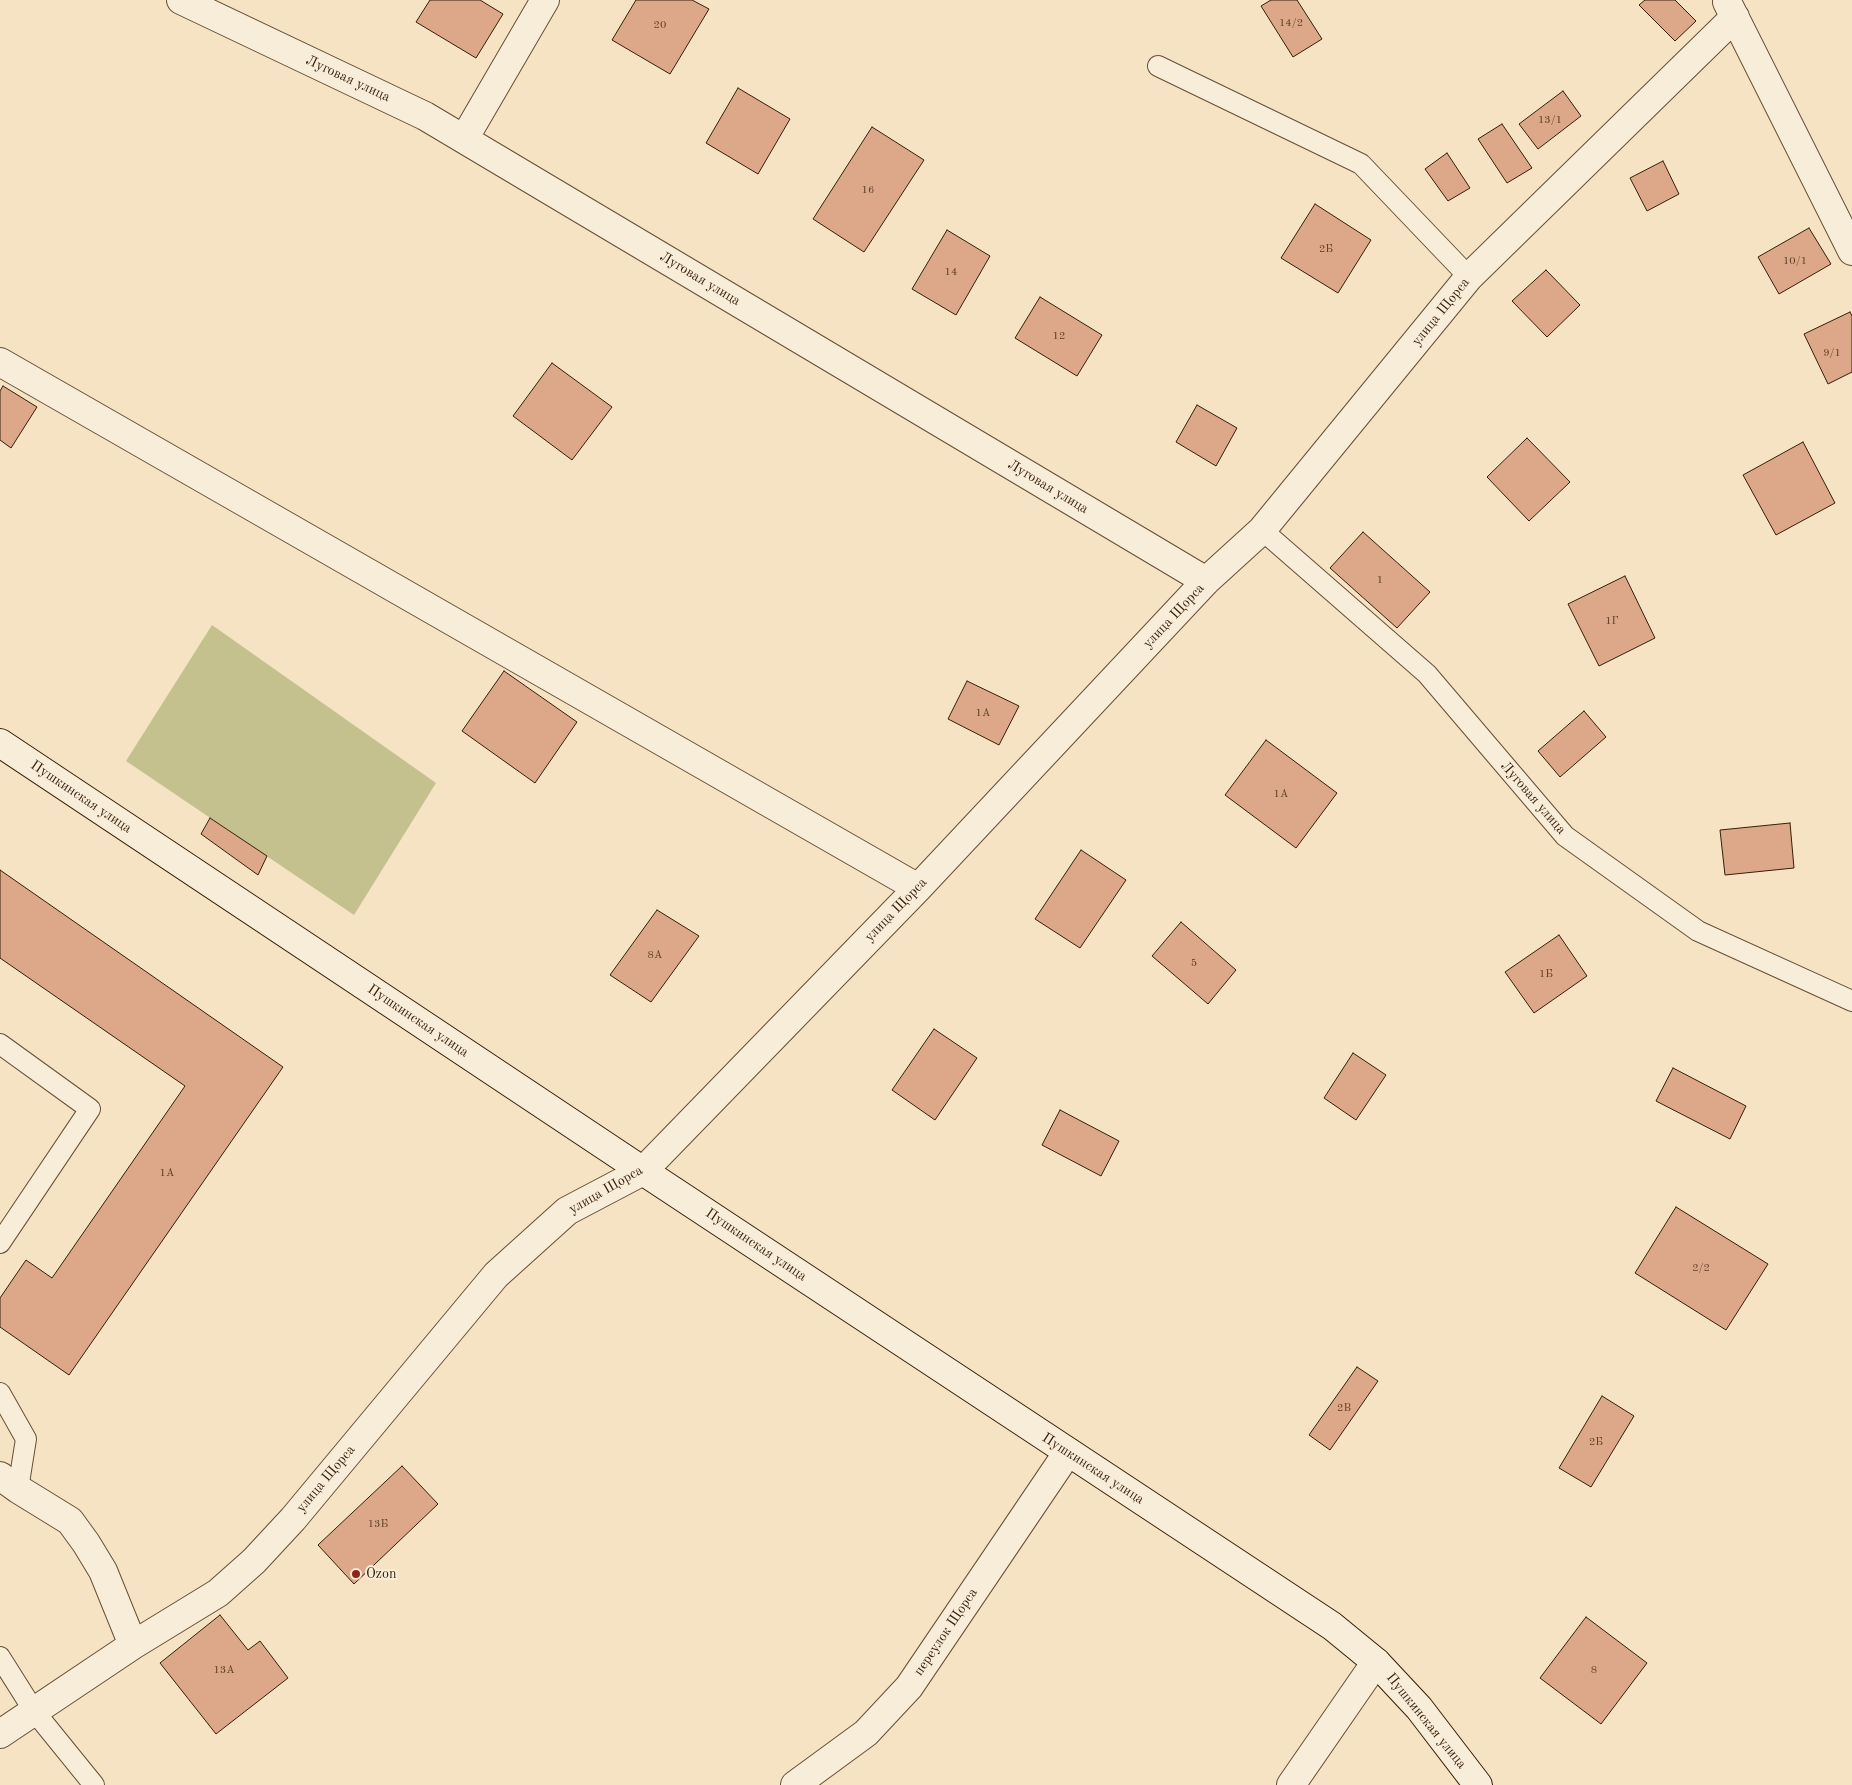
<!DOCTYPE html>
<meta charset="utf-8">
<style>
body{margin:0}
canvas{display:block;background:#f5e3c4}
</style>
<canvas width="1852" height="1785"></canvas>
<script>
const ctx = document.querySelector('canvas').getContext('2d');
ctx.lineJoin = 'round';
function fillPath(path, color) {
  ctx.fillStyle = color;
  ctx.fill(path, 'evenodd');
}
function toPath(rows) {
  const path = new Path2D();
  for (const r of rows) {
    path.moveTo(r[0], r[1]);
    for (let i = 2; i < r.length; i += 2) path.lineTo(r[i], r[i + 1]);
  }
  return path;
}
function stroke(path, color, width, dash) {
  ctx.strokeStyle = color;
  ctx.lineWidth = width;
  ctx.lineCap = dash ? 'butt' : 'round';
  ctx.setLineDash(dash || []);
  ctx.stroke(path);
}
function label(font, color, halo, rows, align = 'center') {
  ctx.font = font + ' "Old Standard TT",serif';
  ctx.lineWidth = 4;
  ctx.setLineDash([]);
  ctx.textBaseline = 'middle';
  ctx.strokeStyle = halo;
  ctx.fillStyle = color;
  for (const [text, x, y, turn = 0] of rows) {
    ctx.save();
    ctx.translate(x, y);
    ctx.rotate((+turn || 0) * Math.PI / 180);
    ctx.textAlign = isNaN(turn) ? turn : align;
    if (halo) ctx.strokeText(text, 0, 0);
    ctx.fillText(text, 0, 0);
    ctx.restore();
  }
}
fillPath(toPath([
 [212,625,436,783,354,915,126,761]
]), '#c4c18f');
const building = toPath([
 [430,0,480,0,503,14,476,58,416,22,430,0],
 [636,0,692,0,709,9,670,74,612,40,636,0],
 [1271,0,1297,0,1322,39,1293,57,1261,6,1271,0],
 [1645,0,1675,0,1696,21,1675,41,1639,5,1645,0],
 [738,88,790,119,758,174,706,143,738,88],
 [1563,91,1581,116,1538,149,1519,124,1563,91],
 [1502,124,1532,168,1507,183,1478,139,1502,124],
 [872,127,924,160,864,252,813,219,872,127],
 [1447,153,1470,188,1448,201,1425,169,1447,153],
 [1663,161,1679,194,1647,211,1630,178,1663,161],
 [1315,204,1371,240,1338,293,1281,258,1315,204],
 [1809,228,1831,264,1779,294,1758,257,1809,228],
 [947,230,990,256,956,315,912,289,947,230],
 [1546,270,1580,305,1547,337,1512,301,1546,270],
 [1040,297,1102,335,1077,376,1015,338,1040,297],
 [1850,312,1852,316,1852,372,1828,384,1804,334,1850,312],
 [552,363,612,407,572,460,513,416,552,363],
 [3,386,37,407,11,448,0,440,0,391,3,386],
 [1197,405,1237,428,1216,466,1176,442,1197,405],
 [1527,438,1570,482,1529,521,1487,477,1527,438],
 [1803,442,1835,503,1776,535,1743,475,1803,442],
 [1363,532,1430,592,1397,628,1330,568,1363,532],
 [1625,576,1655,638,1599,666,1568,604,1625,576],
 [504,671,577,722,535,783,462,731,504,671],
 [967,681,1019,706,999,745,948,719,967,681],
 [1584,711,1606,737,1560,777,1538,751,1584,711],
 [1266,740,1337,793,1296,848,1225,795,1266,740],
 [210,818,267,856,258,875,201,834,210,818],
 [1790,823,1794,868,1725,875,1720,830,1790,823],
 [1081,850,1126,880,1080,948,1035,919,1081,850],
 [0,870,283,1067,69,1375,0,1327,0,1298,26,1260,52,1278,185,1086,0,958,0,870],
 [657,910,699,936,651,1002,610,975,657,910],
 [1181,922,1236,970,1208,1004,1152,956,1181,922],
 [1559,935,1587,976,1534,1013,1505,972,1559,935],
 [934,1029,977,1058,935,1120,892,1090,934,1029],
 [1353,1053,1386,1075,1356,1120,1324,1098,1353,1053],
 [1673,1068,1746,1106,1730,1139,1656,1101,1673,1068],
 [1060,1110,1119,1141,1101,1176,1042,1145,1060,1110],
 [1676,1207,1768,1264,1726,1330,1635,1273,1676,1207],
 [1357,1367,1378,1381,1330,1450,1309,1435,1357,1367],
 [1602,1396,1634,1416,1591,1487,1559,1468,1602,1396],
 [402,1466,438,1504,354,1584,318,1545,402,1466],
 [220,1615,248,1650,260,1641,288,1678,216,1734,160,1663,220,1615],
 [1586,1617,1647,1663,1601,1724,1540,1678,1586,1617]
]);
fillPath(building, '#dda88a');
stroke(building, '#361e06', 1);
const lane = toPath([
 [1158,66,1361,164,1469,277],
 [1262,530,1427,674,1565,836,1698,931,1852,1001],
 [0,1044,90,1109,0,1243],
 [0,1393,26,1439,18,1489],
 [0,1657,34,1711,94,1785]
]);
const street = toPath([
 [181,0,425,116,1206,581],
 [1727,2,1852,251],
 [464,139,545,0],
 [0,362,918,888],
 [0,1476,18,1489,70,1521,86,1543,103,1571,133,1645],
 [0,1734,133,1645,218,1593,254,1561,293,1519,496,1275,567,1211,643,1171,918,888,1206,581,1262,530,1469,277,1735,17],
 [795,1785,866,1733,909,1687,1068,1452],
 [1291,1785,1376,1662]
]);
const secondary = toPath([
 [0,743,643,1171,1332,1626,1376,1662,1419,1708,1478,1785]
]);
stroke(lane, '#664f36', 22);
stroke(street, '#664f36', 30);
stroke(secondary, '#361e06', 30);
stroke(lane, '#f8edd9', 20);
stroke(street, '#f8edd9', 28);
stroke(secondary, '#f8edd9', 28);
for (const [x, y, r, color] of [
 [356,1574,5,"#8f2418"]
]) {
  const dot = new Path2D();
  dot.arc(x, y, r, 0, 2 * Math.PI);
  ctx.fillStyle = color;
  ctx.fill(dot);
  stroke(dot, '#f8edd9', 2);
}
label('11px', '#604027', null, [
 ["14/2",1291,23],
 ["20",660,25],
 ["13/1",1550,120],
 ["16",868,190],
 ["2Б",1326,249],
 ["10/1",1795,261],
 ["14",951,272],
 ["12",1059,336],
 ["9/1",1832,353],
 ["1",1380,580],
 ["1Г",1612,621],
 ["1А",983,713],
 ["1А",1281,794],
 ["8А",655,955],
 ["5",1194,963],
 ["1Б",1546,974],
 ["1А",167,1173],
 ["2/2",1701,1268],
 ["2В",1344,1408],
 ["2Б",1596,1442],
 ["13Б",378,1524],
 ["13А",224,1670],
 ["8",1594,1670]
]);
label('14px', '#361e06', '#f8edd9', [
 ["Луговая улица",348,79,25],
 ["Луговая улица",700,279,31],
 ["улица Щорса",1441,312,-51],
 ["Луговая улица",1048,487,31],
 ["улица Щорса",1174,616,-47],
 ["Пушкинская улица",81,797,34],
 ["Луговая улица",1533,798,49],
 ["улица Щорса",896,910,-46],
 ["Пушкинская улица",418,1021,34],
 ["улица Щорса",606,1190,-30],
 ["Пушкинская улица",756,1245,34],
 ["Пушкинская улица",1093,1469,33],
 ["улица Щорса",326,1479,-50],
 ["переулок Щорса",946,1632,-56],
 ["Пушкинская улица",1426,1721,51]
]);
label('14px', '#361e06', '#f8edd9', [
 ["Ozon",366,1574]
], 'left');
</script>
